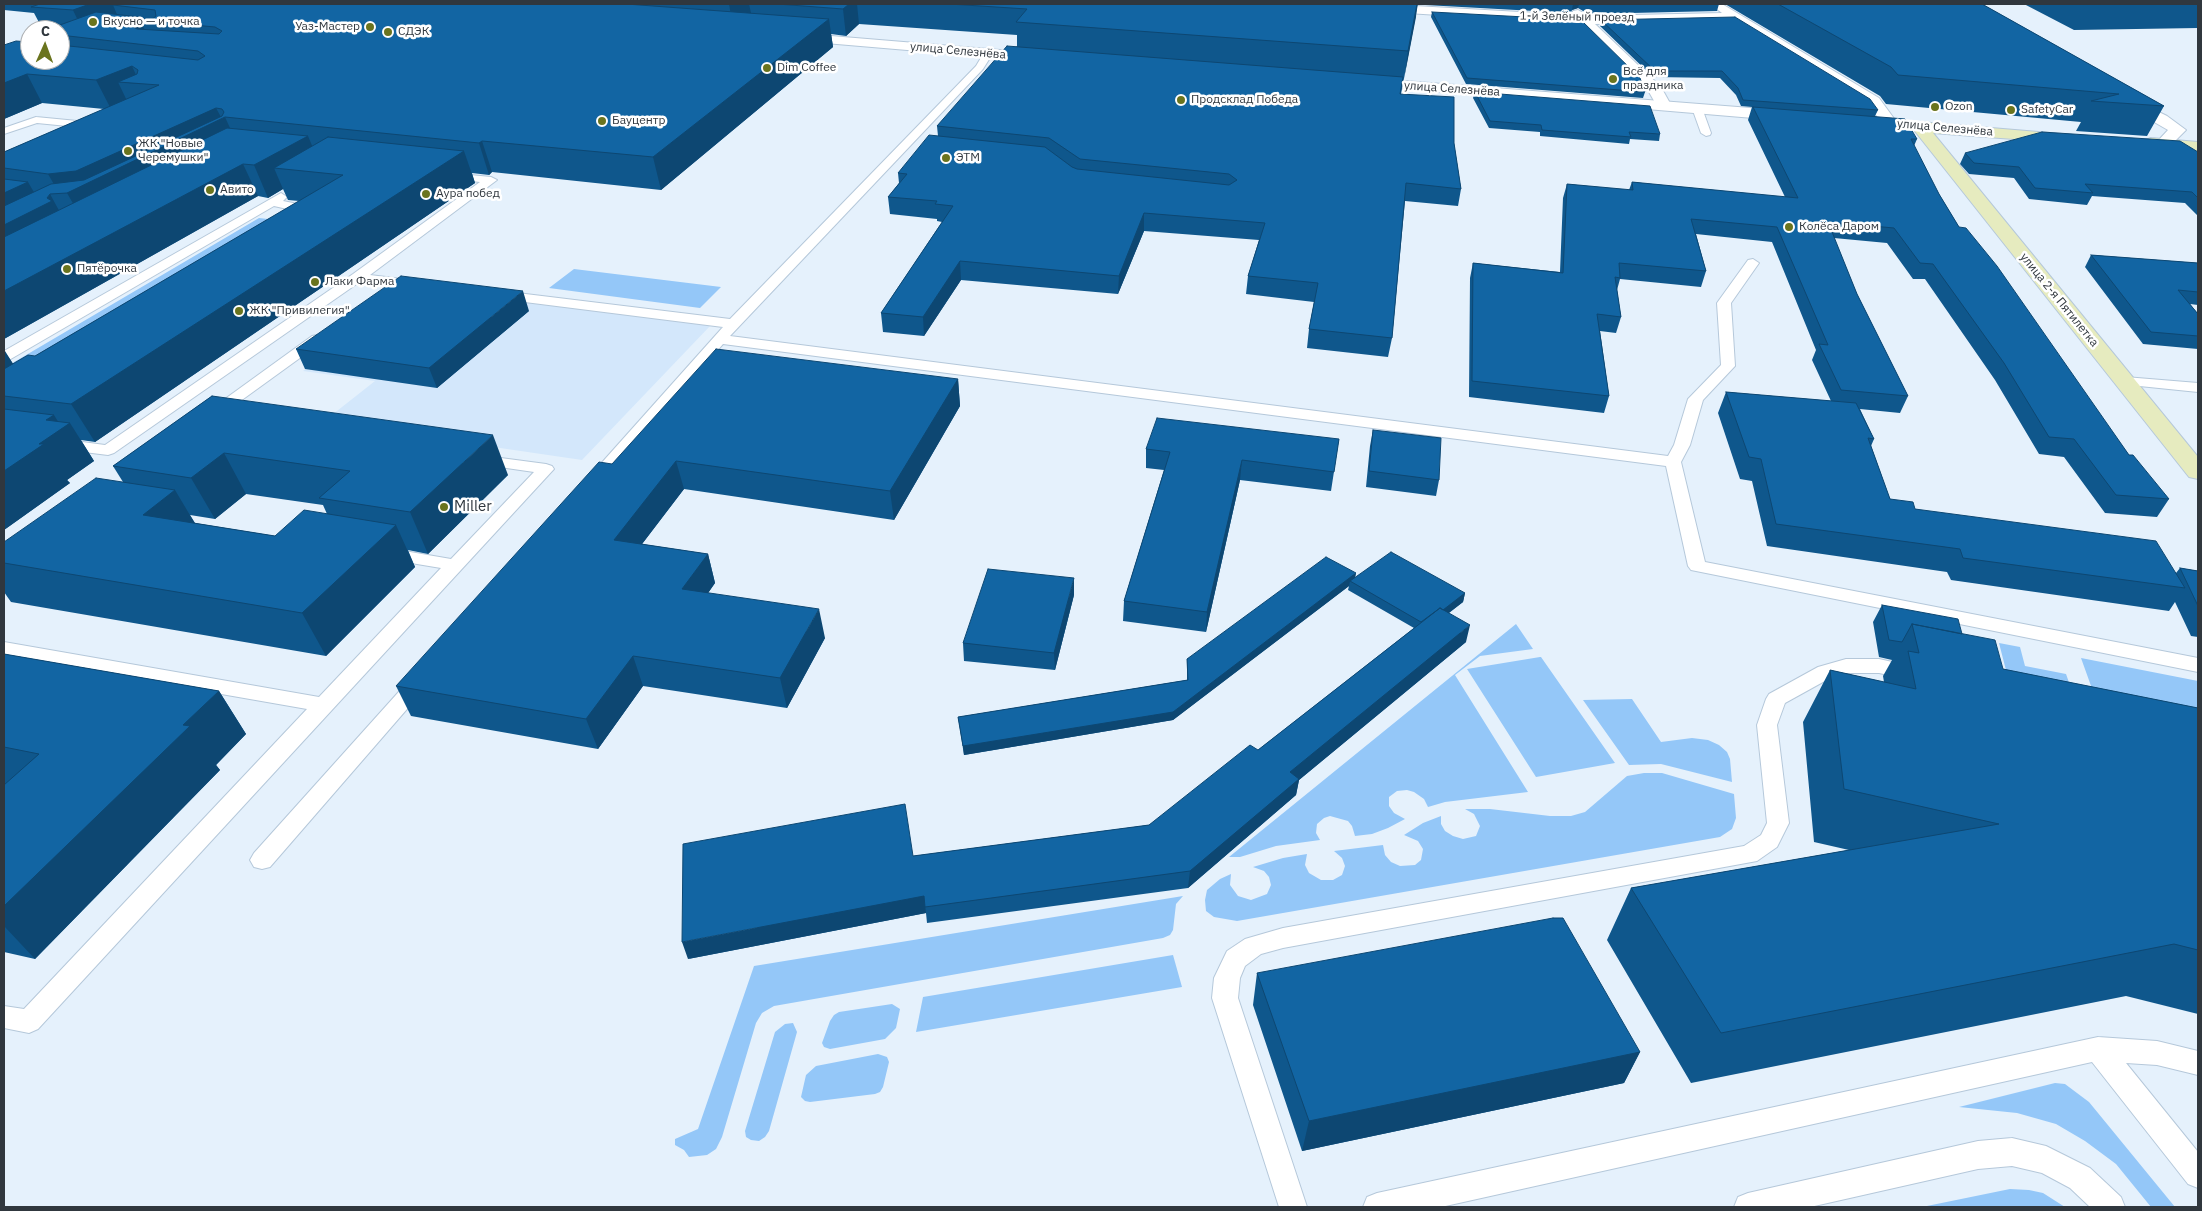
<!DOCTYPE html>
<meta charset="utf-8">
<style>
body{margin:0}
#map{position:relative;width:2202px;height:1211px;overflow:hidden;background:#e5f1fc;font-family:"IBM Plex Sans",sans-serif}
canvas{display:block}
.frame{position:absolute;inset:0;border:5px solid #30373e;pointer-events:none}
.north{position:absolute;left:20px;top:20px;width:50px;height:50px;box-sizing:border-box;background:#fff;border:1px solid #acafb2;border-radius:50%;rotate:2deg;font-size:14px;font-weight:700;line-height:20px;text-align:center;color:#30373e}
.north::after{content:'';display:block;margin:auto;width:18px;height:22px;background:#6a741e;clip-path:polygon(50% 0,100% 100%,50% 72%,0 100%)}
</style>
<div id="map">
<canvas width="2202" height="1211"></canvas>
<div class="frame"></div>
<div class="north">С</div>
</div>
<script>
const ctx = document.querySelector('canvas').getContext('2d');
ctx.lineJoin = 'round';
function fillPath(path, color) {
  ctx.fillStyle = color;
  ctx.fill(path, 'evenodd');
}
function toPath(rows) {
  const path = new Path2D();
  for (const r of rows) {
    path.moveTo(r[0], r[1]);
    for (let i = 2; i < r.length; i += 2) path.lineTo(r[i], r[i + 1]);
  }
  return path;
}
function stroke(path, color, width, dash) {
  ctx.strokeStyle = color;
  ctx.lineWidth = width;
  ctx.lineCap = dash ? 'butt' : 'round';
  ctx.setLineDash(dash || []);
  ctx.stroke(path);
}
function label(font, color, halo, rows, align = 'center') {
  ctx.font = font + ' "IBM Plex Sans",sans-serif';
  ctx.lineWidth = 5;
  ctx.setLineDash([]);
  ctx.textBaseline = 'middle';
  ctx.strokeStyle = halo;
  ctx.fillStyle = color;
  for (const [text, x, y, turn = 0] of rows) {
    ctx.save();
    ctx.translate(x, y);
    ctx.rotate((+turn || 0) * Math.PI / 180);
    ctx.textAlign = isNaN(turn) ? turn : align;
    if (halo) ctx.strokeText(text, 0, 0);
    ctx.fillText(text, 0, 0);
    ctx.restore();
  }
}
fillPath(toPath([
 [416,289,711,325,582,460,323,422,375,381,303,371]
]), '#d3e7fb');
fillPath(toPath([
 [259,218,295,222,46,374,4,368],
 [574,269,721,287,700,308,549,288],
 [1516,624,1533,649,1480,656,1455,675,1528,792,1445,802,1428,807,1424,799,1414,792,1407,790,1397,791,1389,797,1389,806,1394,813,1405,819,1388,828,1372,834,1355,836,1352,826,1348,821,1330,816,1324,818,1317,824,1316,833,1320,840,1276,846,1240,857,1229,857],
 [1999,643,2020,647,2025,666,2066,674,2072,691,2008,678],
 [1540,657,1541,657,1615,763,1536,777,1467,669],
 [2081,658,2198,681,2198,717,2095,697],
 [1632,699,1661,742,1692,738,1708,740,1719,745,1727,752,1730,759,1732,782,1661,764,1629,765,1583,700],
 [1644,773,1662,773,1734,794,1736,818,1732,829,1720,837,1237,921,1214,917,1206,911,1205,900,1207,890,1220,879,1231,874,1230,885,1238,896,1251,900,1267,894,1271,885,1269,877,1264,871,1253,867,1283,858,1307,854,1305,865,1309,873,1321,880,1333,880,1342,875,1345,866,1342,858,1334,851,1383,845,1385,855,1391,862,1400,866,1415,865,1421,860,1423,849,1418,841,1404,835,1423,823,1441,816,1441,824,1445,831,1453,836,1463,839,1476,836,1480,826,1474,814,1465,809,1490,809,1550,816,1571,816,1585,812,1627,776],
 [1183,896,1176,904,1173,930,1170,935,1163,938,774,1006,762,1013,756,1023,722,1137,716,1149,707,1155,689,1157,684,1150,675,1145,675,1139,698,1129,754,966],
 [1173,955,1182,987,916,1032,923,997],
 [892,1004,900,1009,896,1028,885,1039,830,1049,824,1047,822,1043,830,1021,834,1015,839,1012],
 [793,1023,797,1032,769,1131,765,1137,759,1141,751,1140,746,1137,745,1131,775,1032,785,1024],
 [878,1054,887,1057,889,1062,883,1087,880,1092,875,1094,810,1102,805,1101,801,1097,806,1075,816,1066],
 [2055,1083,2065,1084,2089,1102,2175,1207,2151,1207,2116,1164,2085,1141,2056,1124,2017,1113,1959,1107],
 [2010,1189,2029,1190,2043,1193,2065,1207,1922,1207]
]), '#94c7f8');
const service = toPath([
 [988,50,993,53,983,69,730,336,1668,456,1674,445,1688,399,1721,365,1717,303,1748,260,1753,259,1759,263,1731,303,1735,366,1703,400,1690,445,1681,462,1705,562,2198,658,2198,672,1691,570,1688,566,1666,466,723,344,601,485,589,485,587,481,589,477,723,327,501,299,494,295,496,292,501,291,730,319,976,66,985,51,988,50],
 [1697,105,1702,108,1711,133,1710,135,1706,136,1701,133,1692,108,1697,105],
 [36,117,98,123,103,126,98,129,37,123,4,134,4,128,36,117],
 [449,173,491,177,497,180,370,275,402,279,404,282,402,285,397,286,361,281,114,453,108,455,60,449,54,447,52,444,54,441,60,439,105,445,353,274,480,182,445,178,443,176,449,173],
 [281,193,287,197,283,201,318,208,320,211,314,215,274,206,9,360,4,361,4,351,281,193],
 [317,335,322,336,324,339,322,342,217,418,207,418,204,415,207,412,312,336,317,335],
 [2125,377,2198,383,2198,392,2120,384,2118,381,2120,378,2125,377],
 [478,455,546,464,552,466,554,469,38,1029,29,1033,4,1028,4,1006,24,1009,307,709,4,656,4,642,319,697,441,568,381,558,378,554,381,550,387,548,451,559,534,472,472,463,470,460,472,457,478,455],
 [1846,659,1879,659,1919,668,1922,673,1919,678,1912,680,1879,673,1846,673,1832,677,1785,703,1777,725,1789,823,1777,847,1757,861,1283,948,1261,954,1245,966,1240,978,1238,998,1307,1207,1279,1207,1212,998,1214,978,1227,951,1245,939,1283,928,1744,846,1761,835,1767,823,1757,725,1766,699,1769,694,1818,667,1846,659],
 [420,674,427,676,430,681,427,686,270,867,262,869,254,867,250,860,254,853,413,676,420,674],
 [2098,1037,2157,1041,2198,1051,2198,1075,2157,1065,2126,1063,2198,1152,2198,1188,2188,1184,2092,1062,1441,1207,1363,1207,1367,1197,1377,1193,2098,1037],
 [2012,1138,2046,1146,2090,1168,2121,1197,2125,1207,2090,1207,2070,1188,2042,1173,2012,1166,1978,1169,1810,1207,1734,1207,1738,1197,1748,1193,1978,1141,2012,1138]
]);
const minor = toPath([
 [1380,4,1572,15,1573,11,1578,10,1588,16,1722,13,1714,7,1716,4,1722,4,1879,98,1898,124,1896,127,1884,127,1869,104,1734,21,1595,24,1661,87,1671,105,1668,108,1663,110,1658,108,1649,92,1580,24,1376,11,1374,8,1380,4]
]);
const tertiary = toPath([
 [795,33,1036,53,1043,57,1036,61,790,40,788,37,795,33],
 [1366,78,1789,111,1794,113,1797,116,1794,119,1789,121,1361,85,1359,82,1361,79,1366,78],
 [2126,96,2167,116,2186,130,2169,147,2157,147,2155,144,2168,130,2121,103,2119,100,2121,97,2126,96]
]);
const secondary = toPath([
 [1920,122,2074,135,2076,138,2074,141,2068,143,1933,133,2198,457,2198,479,2189,477,1914,130,1912,127,1914,124,1920,122],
 [2151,138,2198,142,2198,152,2145,146,2143,143,2145,140,2151,138]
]);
stroke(service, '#b5c8da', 2);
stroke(minor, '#b5c8da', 2);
stroke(tertiary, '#b5c8da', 2);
stroke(secondary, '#b5c8da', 2);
fillPath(service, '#fff');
fillPath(minor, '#fff');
fillPath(tertiary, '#fff');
fillPath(secondary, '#e6ebbf');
fillPath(toPath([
 [4,4,1418,4,1401,94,1454,143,1461,189,1458,206,1405,201,1392,338,1388,357,1307,348,1309,329,1314,302,1246,294,1248,276,1259,240,1144,231,1118,294,961,280,924,336,883,332,881,313,942,222,937,221,937,219,890,214,888,197,899,183,898,173,938,136,937,126,1017,46,1017,35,859,24,846,36,831,34,833,47,661,190,492,172,489,175,472,173,475,183,95,442,81,440,94,461,67,480,70,483,4,530,4,351,13,364,35,356,299,201,288,200,283,189,268,198,258,196,4,339,4,152,104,109,42,103,4,119,4,45,60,60,60,30,43,30,34,13,4,10],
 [1424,4,1719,4,1717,11,1588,14,1578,8,1572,10,1571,13,1425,5],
 [1725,4,1982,4,2164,106,2147,136,2076,131,2081,122,1886,104,1880,96],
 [2024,4,2198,4,2198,28,2074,30],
 [1432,12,1645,92,1643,98,1466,84,1431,17],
 [1601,20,1878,110,1875,116,1917,139,1914,146,1939,194,1959,227,2129,455,2169,499,2157,517,2105,513,2064,457,2039,454,1995,380,1925,279,1913,279,1887,243,1834,238,1857,294,1908,396,1900,413,1860,409,1874,439,1871,446,1890,499,1915,509,2176,573,2180,568,2198,571,2198,637,2191,636,2175,602,2169,611,1951,580,1947,572,1767,546,1752,481,1740,479,1718,413,1726,392,1831,401,1812,360,1816,350,1772,242,1696,234,1706,271,1701,287,1620,279,1617,290,1621,317,1616,333,1600,331,1609,396,1604,413,1469,397,1470,278,1473,263,1560,272,1563,198,1567,184,1629,190,1632,182,1785,197,1748,120,1752,107,1741,106,1736,95,1720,78,1653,77,1600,26],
 [1475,92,1660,134,1659,141,1630,139,1629,144,1540,136,1540,132,1489,128,1473,98],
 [2198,152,2198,216,2185,203,2092,196,2087,205,2029,199,2014,178,1969,174,1960,164,1965,153],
 [2091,255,2198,263,2198,305,2190,304,2198,314,2198,349,2143,344,2085,267],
 [529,311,437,388,305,369,296,349],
 [958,379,960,406,894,520,684,489,642,544,708,554,715,583,708,593,825,638,787,708,643,686,598,749,411,716,396,686,612,464],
 [212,396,508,475,428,554,408,550,415,567,326,656,11,602,4,592,4,542,123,482,113,466],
 [246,494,323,505,327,514,275,536,195,523,190,515,215,519],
 [1373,430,1439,480,1436,496,1366,487,1370,446],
 [1339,439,1331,491,1240,480,1206,632,1123,621,1124,601,1164,470,1146,468,1146,449],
 [1356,573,1355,577,1465,593,1463,602,1449,613,1466,642,1299,780,1296,795,1188,888,927,923,926,913,688,959,913,856,1149,825,1258,750,1414,628,1348,590,1349,586,1173,720,964,755,958,717,1187,680,1187,659],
 [1074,595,1055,670,964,661,963,643],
 [1882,605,1962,634,2003,669,2198,708,2198,1014,2126,996,1691,1083,1607,940,1631,888,1849,850,1814,842,1803,722,1830,670,1884,682,1883,676,1892,660,1879,657,1873,622],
 [4,654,219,691,246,734,216,765,220,770,35,959,4,952,4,785,5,784,4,784],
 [1257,973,1640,1052,1624,1083,1302,1151,1253,1005]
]), '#0f578c');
fillPath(toPath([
 [70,4,173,4,155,10,113,5,121,24,86,37],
 [729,4,749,4,751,13,733,27],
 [849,4,857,4,859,24,846,36,843,9],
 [1417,4,1416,17,1404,79,1408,51],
 [1573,4,1579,4,1578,8,1572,10],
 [139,17,151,44,130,25],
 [829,19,833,47,661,190,653,157],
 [132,66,140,84,118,82,128,103,111,109,96,80],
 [27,74,42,103,4,119,4,83],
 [216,108,222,119,225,117,239,148,86,226,67,193,59,193,48,174],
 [308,136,321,167,274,168,283,189,268,198,254,165],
 [482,141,492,172,489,175,479,143],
 [464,151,475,183,95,442,71,404],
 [243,164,258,196,4,339,4,291],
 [28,182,42,206,50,194,68,227,4,270,4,193],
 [1144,213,1144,231,1118,294,1119,276],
 [960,261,961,280,924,336,923,317],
 [523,291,529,311,437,388,429,368],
 [5,351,29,389,4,396,4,352],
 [958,379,960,406,894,520,890,491],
 [54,415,62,428,70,423,94,461,67,480,70,483,4,530,4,471,39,444,46,420],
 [493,435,508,475,428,554,410,512],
 [224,453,246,494,215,519,191,478],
 [1242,460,1240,480,1206,632,1207,612],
 [676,461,684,489,623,569,614,540],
 [175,490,200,532,143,515],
 [396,525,415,567,326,656,302,613],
 [708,554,715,583,690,619,682,589],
 [1356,573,1354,582,1350,581,1349,586,1173,720,964,755,963,746,1173,712],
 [1074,578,1074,595,1055,670,1054,653],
 [1465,593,1463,602,1422,633,1424,624],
 [819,609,825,638,787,708,780,678],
 [1470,625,1466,642,1299,780,1296,795,1188,888,1190,871,1290,772],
 [633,656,643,686,598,749,586,719],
 [219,691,246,734,216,765,220,770,35,959,4,926,4,906,183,725],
 [924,896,926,913,688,959,682,942],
 [1640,1052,1624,1083,1302,1151,1309,1121]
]), '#0d4772');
const building = toPath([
 [40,4,90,4,73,10,31,7,40,4],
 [116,4,626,4,829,19,653,157,482,141,479,143,225,117,67,193,50,194,47,198,52,201,4,225,4,206,51,184,84,180,222,116,224,112,222,109,216,108,76,171,48,174,4,168,4,152,159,85,118,82,137,74,138,70,132,66,96,80,27,74,4,83,4,45,16,41,30,42,30,60,60,60,60,45,198,60,205,56,198,51,60,35,60,30,46,30,96,12,139,17,130,25,137,29,219,34,222,31,215,27,150,21,156,16,155,10,113,5,116,4],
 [777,4,849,4,843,9,777,4],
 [949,4,1417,4,1408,51,1016,22,1027,9,949,4],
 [1778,4,1982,4,2164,106,2091,101,2119,94,1898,75,1891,67,1778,4],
 [1432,12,1581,20,1640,78,1645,92,1467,78,1432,12],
 [1735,17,1870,99,1878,110,1743,100,1738,88,1722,71,1655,71,1601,20,1735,17],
 [1007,46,1403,77,1400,94,1454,97,1454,143,1461,189,1406,183,1392,338,1309,329,1318,283,1248,276,1265,223,1144,213,1119,276,960,261,923,317,881,313,953,206,935,204,937,201,888,197,907,174,898,173,929,135,1045,147,1072,167,1077,169,1229,185,1237,180,1229,174,1080,159,1049,138,937,126,1007,46],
 [1475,92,1650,106,1660,134,1629,132,1631,137,1542,130,1541,125,1490,121,1475,92],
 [1753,107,1905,119,1917,139,1911,139,1939,194,1959,227,1966,228,1997,266,2129,455,2133,455,2169,499,2116,495,2074,439,2049,437,2004,363,1933,264,1920,263,1894,228,1828,222,1857,294,1908,396,1841,390,1819,344,1828,345,1777,227,1691,219,1706,271,1619,263,1620,278,1615,277,1621,317,1597,314,1609,396,1472,381,1473,263,1563,273,1567,184,1633,190,1632,182,1798,198,1753,107],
 [227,128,308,136,254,165,243,164,4,291,4,237,227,128],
 [2042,132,2180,141,2198,152,2198,198,2192,192,2085,184,2093,193,2035,188,2019,167,1974,163,1965,153,2042,132],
 [328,137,464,151,71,404,4,396,4,369,28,355,35,356,343,175,274,168,328,137],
 [4,179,28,182,4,193,4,179],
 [2091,255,2198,263,2198,292,2178,290,2198,314,2198,336,2151,332,2091,255],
 [401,276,523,291,429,368,296,349,401,276],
 [716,349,958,379,890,491,676,461,614,540,708,554,682,589,819,609,780,678,633,656,586,719,396,686,599,462,612,464,716,349],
 [1726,392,1856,403,1874,439,1868,438,1890,499,1913,502,1915,509,2156,541,2185,588,1963,558,1960,549,1776,524,1761,459,1749,457,1726,392],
 [212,396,493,435,410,512,319,498,350,471,224,453,191,478,113,466,212,396],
 [4,409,54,415,46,420,70,423,39,444,44,444,4,471,4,409],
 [1157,418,1339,439,1334,472,1242,460,1207,612,1124,601,1170,452,1146,449,1157,418],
 [1373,430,1441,438,1439,480,1369,471,1373,430],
 [96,478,175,490,143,515,275,536,304,510,396,525,302,613,4,563,4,542,96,478],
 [1391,552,1465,593,1443,610,1440,608,1421,622,1350,581,1391,552],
 [1326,557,1356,573,1173,712,963,746,958,717,1188,680,1187,659,1326,557],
 [2180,568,2198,571,2198,606,2180,568],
 [988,569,1074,578,1054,653,963,643,988,569],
 [1882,605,1958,619,1962,634,1912,624,1902,642,1889,640,1882,605],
 [1440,608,1470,625,1290,772,1299,779,1190,871,925,907,924,896,682,942,683,844,905,804,913,856,1149,825,1250,745,1258,750,1440,608],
 [1912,624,1995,640,2003,669,2198,708,2198,950,2174,944,1721,1033,1631,888,1999,824,1844,789,1830,670,1916,689,1908,651,1919,653,1912,624],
 [4,654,219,691,183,725,190,726,4,906,4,785,39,754,4,747,4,654],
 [1553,918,1563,918,1640,1052,1309,1121,1257,973,1553,918]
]);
fillPath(building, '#1265a3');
stroke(building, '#0d4772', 1);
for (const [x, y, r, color] of [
 [93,22,5,"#6a741e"],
 [370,27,5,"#6a741e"],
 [388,32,5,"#6a741e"],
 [767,68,5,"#6a741e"],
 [1613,79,5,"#6a741e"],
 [1181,100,5,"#6a741e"],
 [1935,107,5,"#6a741e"],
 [2011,110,5,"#6a741e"],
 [602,121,5,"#6a741e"],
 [128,151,5,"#6a741e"],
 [946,158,5,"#6a741e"],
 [210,190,5,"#6a741e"],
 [426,194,5,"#6a741e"],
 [1789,227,5,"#6a741e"],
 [67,269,5,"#6a741e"],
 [315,282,5,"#6a741e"],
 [239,311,5,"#6a741e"],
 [444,507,5,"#6a741e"]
]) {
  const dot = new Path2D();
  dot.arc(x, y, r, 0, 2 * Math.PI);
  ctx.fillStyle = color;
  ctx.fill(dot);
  stroke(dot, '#fff', 2);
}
label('12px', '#30373e', '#fff', [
 ["1-й Зелёный проезд",1577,17,1],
 ["улица Селезнёва",958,51,5],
 ["улица Селезнёва",1452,89,4],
 ["улица Селезнёва",1945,128,5],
 ["улица 2-я Пятилетка",2059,300,51]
]);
label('12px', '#30373e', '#fff', [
 ["Вкусно — и точка",103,22],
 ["Уаз-Мастер",360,27,"right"],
 ["СДЭК",398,32],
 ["Dim Coffee",777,68],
 ["Всё для",1623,72],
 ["праздника",1623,86],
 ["Продсклад Победа",1191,100],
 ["Ozon",1945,107],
 ["SafetyCar",2021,110],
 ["Бауцентр",612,121],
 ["ЖК \"Новые",138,144],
 ["Черемушки\"",138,158],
 ["ЭТМ",956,158],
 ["Авито",220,190],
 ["Аура побед",436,194],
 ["Колёса Даром",1799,227],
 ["Пятёрочка",77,269],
 ["Лаки Фарма",325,282],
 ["ЖК \"Привилегия\"",249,311]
], 'left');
label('15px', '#30373e', '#fff', [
 ["Miller",454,507]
], 'left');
</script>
